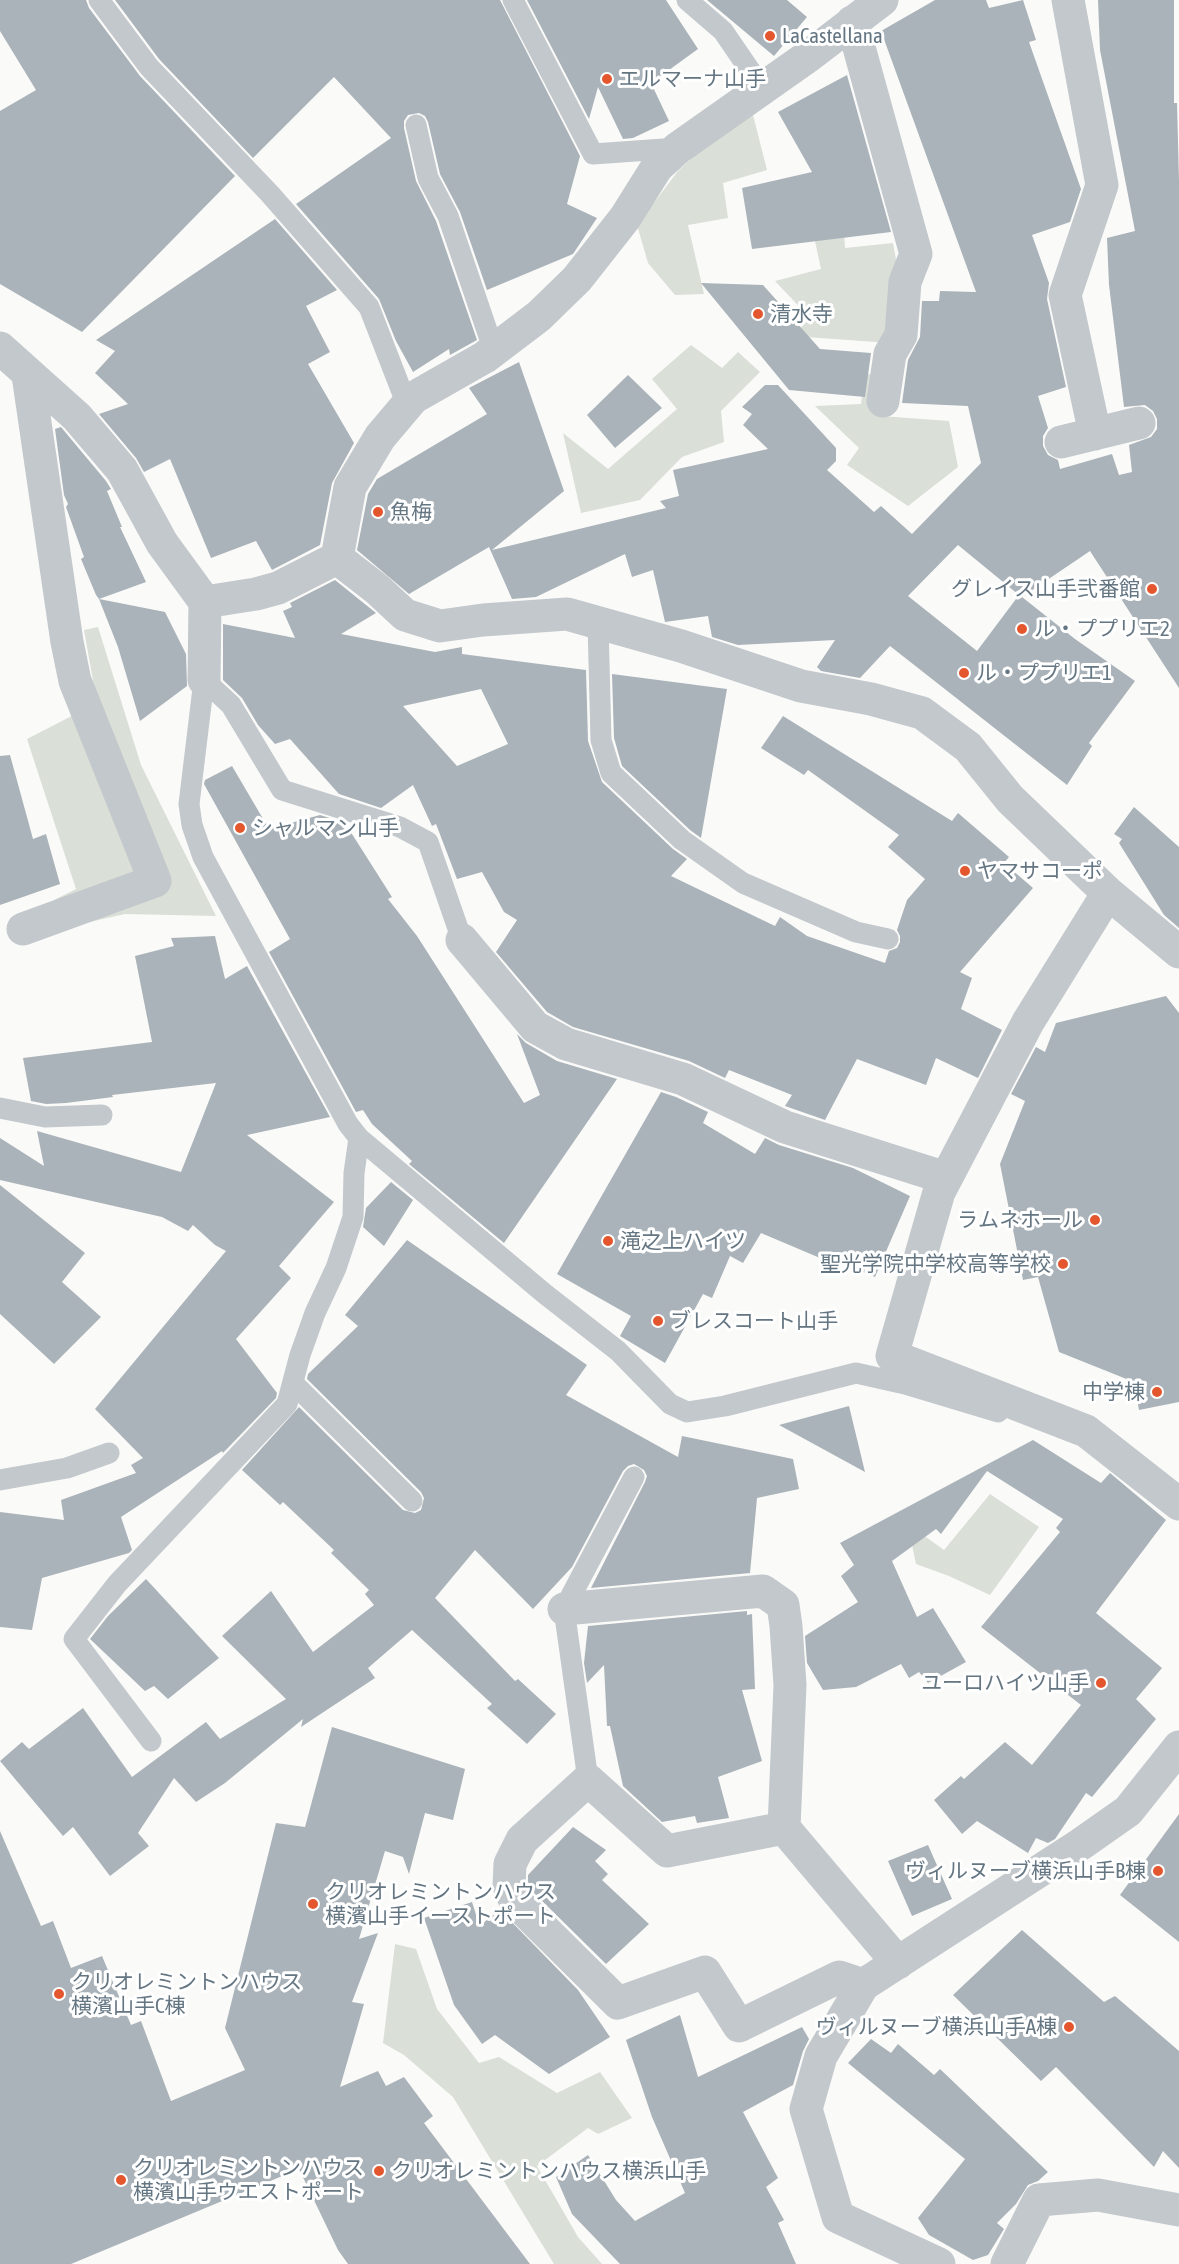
<!DOCTYPE html>
<meta charset="utf-8">
<style>
body{margin:0}
canvas{display:block;background:#fafaf8}
</style>
<canvas width="1179" height="2264"></canvas>
<script>
const ctx = document.querySelector('canvas').getContext('2d');
ctx.lineJoin = 'round';
function fillPath(path, color) {
  ctx.fillStyle = color;
  ctx.fill(path, 'evenodd');
}
function toPath(rows) {
  const path = new Path2D();
  for (const r of rows) {
    path.moveTo(r[0], r[1]);
    for (let i = 2; i < r.length; i += 2) path.lineTo(r[i], r[i + 1]);
  }
  return path;
}
function stroke(path, color, width, dash) {
  ctx.strokeStyle = color;
  ctx.lineWidth = width;
  ctx.lineCap = dash ? 'butt' : 'round';
  ctx.setLineDash(dash || []);
  ctx.stroke(path);
}
function label(font, color, halo, rows, align = 'center') {
  ctx.font = font + ' "Asap Condensed","Noto Sans JP",sans-serif';
  ctx.lineWidth = 6;
  ctx.setLineDash([]);
  ctx.textBaseline = 'middle';
  ctx.strokeStyle = halo;
  ctx.fillStyle = color;
  for (const [text, x, y, turn = 0] of rows) {
    ctx.save();
    ctx.translate(x, y);
    ctx.rotate((+turn || 0) * Math.PI / 180);
    ctx.textAlign = isNaN(turn) ? turn : align;
    if (halo) ctx.strokeText(text, 0, 0);
    ctx.fillText(text, 0, 0);
    ctx.restore();
  }
}
fillPath(toPath([
 [753,115,767,170,723,183,728,218,688,225,704,294,675,295,648,263,637,225,678,171,717,134],
 [808,209,844,233,845,248,893,243,897,265,890,343,806,337,773,356,810,318,775,281,821,269],
 [691,345,722,368,738,352,760,372,721,411,724,442,682,457,640,500,581,513,563,433,608,469,677,409,652,379],
 [865,374,883,375,881,416,949,421,958,467,908,506,847,465,859,448,815,406,861,404],
 [98,627,141,765,216,916,125,914,63,928,54,900,76,889,27,739,97,703,84,630],
 [990,1494,1039,1527,990,1595,949,1576,916,1564,911,1540,919,1532,944,1550],
 [395,1944,416,1949,437,2009,479,2063,499,2057,557,2093,600,2072,632,2118,598,2134,588,2128,537,2166,578,2237,602,2264,554,2264,453,2097,404,2055,383,2043]
]), '#dadfd7');
fillPath(toPath([
 [0,0,86,0,89,8,140,76,235,176,82,332,0,284,0,111,36,90,0,31],
 [115,0,500,0,580,156,567,204,597,218,573,254,487,290,460,212,440,174,428,122,425,116,419,113,408,115,404,121,404,128,416,181,436,221,477,340,450,355,449,349,413,372,396,341,379,299,296,204,391,138,334,77,253,158,159,59],
 [527,0,666,0,698,49,651,83,669,121,633,138,623,139,598,87,589,119],
 [707,0,787,0,807,17,774,56],
 [935,0,986,0,989,8,1023,0,1036,40,1029,42,1081,189,1070,222,1032,235,1049,283,1047,299,1066,387,1038,396,1048,428,1043,436,1043,446,1048,455,1058,460,1060,469,1112,454,1119,475,1132,472,1129,445,1151,437,1157,429,1157,419,1153,411,1145,405,1124,407,1109,285,1107,238,1135,231,1100,50,1098,0,1174,0,1174,103,1177,103,1179,181,1179,688,1090,551,1022,597,1075,639,1135,681,1089,743,1092,746,1067,785,890,646,860,678,821,671,817,667,835,640,738,645,712,637,708,616,665,622,653,570,632,577,625,554,536,597,512,599,489,547,409,594,357,550,368,494,377,479,487,414,469,388,519,362,564,491,492,550,666,508,660,501,679,496,673,470,768,449,743,425,752,414,742,407,765,385,778,385,836,448,836,461,827,470,874,512,881,506,912,534,981,463,968,406,902,403,908,360,920,337,922,301,939,301,940,291,976,292,881,31],
 [958,545,1019,595,977,651,908,596],
 [847,75,891,232,752,249,742,188,812,172,778,112],
 [275,219,337,290,306,306,330,352,308,364,354,443,332,483,320,545,272,570,256,541,211,558,170,459,144,472,136,458,99,414,128,404,95,373,115,351,96,340],
 [701,283,763,285,820,349,871,353,865,397,789,390],
 [628,375,662,408,615,448,587,415],
 [61,427,106,481,111,489,107,491,122,527,120,527,146,582,99,599,96,595,81,559,84,557,66,507,68,504,64,495,55,429],
 [335,580,376,613,341,634,435,652,462,647,462,654,586,670,588,741,602,782,673,849,687,859,671,876,775,926,780,917,807,936,885,963,889,951,897,948,900,942,900,936,897,930,907,900,925,879,888,847,899,835,808,770,804,775,761,748,783,716,952,821,958,813,1009,857,1004,863,1033,888,960,972,972,978,961,1009,1002,1030,978,1078,936,1058,926,1085,857,1059,825,1120,785,1106,792,1095,729,1070,725,1078,689,1061,573,1027,547,1012,496,952,517,920,504,912,482,872,457,879,436,824,432,826,413,785,381,808,339,794,290,739,275,744,258,725,242,698,223,680,223,624,295,638,283,611,292,607,290,603],
 [481,689,508,744,457,766,403,706],
 [99,599,165,612,186,654,187,686,140,721,118,647],
 [612,674,727,689,701,838,690,830,622,766,614,738],
 [10,755,33,839,46,834,60,884,0,905,0,756],
 [232,766,269,829,320,815,345,823,392,897,388,899,417,936,524,1103,540,1095,517,1034,526,1043,557,1061,617,1079,504,1243,409,1164,412,1161,372,1124,363,1110,356,1112,269,952,290,939,204,784,205,780],
 [1134,807,1179,847,1179,928,1164,915,1119,843,1122,839,1114,834],
 [215,936,225,979,247,966,330,1117,247,1135,334,1202,279,1266,291,1278,236,1339,277,1393,276,1398,223,1453,222,1451,121,1517,132,1550,129,1553,42,1578,32,1630,0,1627,0,1512,64,1520,61,1500,136,1473,131,1465,143,1458,95,1409,226,1251,215,1245,193,1225,188,1231,162,1217,0,1180,0,1138,44,1166,37,1131,181,1172,216,1083,112,1095,113,1097,66,1103,46,1104,31,1101,23,1058,152,1042,135,956,174,946,171,938],
 [1166,996,1179,1013,1179,1402,1139,1410,1134,1382,1059,1352,1038,1277,1023,1280,1000,1164,1025,1101,1011,1094,1036,1047,1045,1052,1056,1023],
 [661,1092,676,1097,708,1112,703,1123,755,1154,765,1138,779,1145,853,1168,910,1196,875,1277,821,1254,820,1258,761,1233,743,1263,730,1256,712,1298,703,1294,665,1363,620,1336,631,1316,557,1274],
 [391,1182,413,1200,384,1246,363,1227,366,1208],
 [0,1185,85,1253,62,1282,101,1317,54,1364,0,1314],
 [407,1240,587,1365,566,1395,678,1457,682,1436,793,1459,799,1489,757,1498,750,1573,591,1588,645,1482,647,1476,644,1470,634,1464,628,1466,623,1471,572,1567,533,1609,475,1550,435,1598,515,1681,518,1679,556,1714,527,1744,487,1708,492,1704,412,1630,368,1668,375,1678,301,1727,303,1719,225,1783,196,1802,174,1778,138,1833,149,1846,110,1876,73,1827,63,1836,0,1761,22,1742,29,1749,83,1708,132,1777,206,1722,220,1739,286,1699,222,1636,271,1591,313,1652,374,1605,365,1594,369,1590,331,1553,334,1550,283,1502,280,1505,242,1470,299,1407,403,1510,415,1513,421,1510,424,1498,421,1492,307,1379,308,1374,358,1326,345,1315],
 [849,1406,865,1472,779,1425],
 [1033,1440,1101,1483,1110,1473,1166,1520,1096,1613,1162,1668,1136,1699,1156,1719,1092,1797,1086,1793,1055,1839,1048,1843,1036,1838,1028,1853,977,1821,962,1834,934,1800,961,1776,964,1779,1005,1742,1032,1765,1081,1705,981,1627,1060,1532,1056,1528,1063,1519,987,1471,941,1534,936,1529,892,1561,917,1617,933,1608,966,1662,928,1683,919,1672,909,1678,901,1664,856,1687,823,1690,807,1663,805,1636,858,1602,841,1576,854,1565,840,1543],
 [146,1579,219,1658,168,1699,154,1686,145,1691,90,1639,108,1616],
 [747,1611,747,1615,752,1614,755,1689,742,1690,762,1761,718,1777,729,1818,697,1823,695,1816,662,1822,623,1786,610,1726,607,1726,604,1665,587,1683,584,1663,588,1626],
 [332,1727,465,1769,453,1820,425,1813,409,1874,403,1857,385,1851,359,1939,378,1933,352,2002,364,2004,340,2087,378,2071,386,2086,404,2077,433,2116,424,2123,530,2264,348,2264,338,2250,299,2169,71,2264,0,2264,0,1831,41,1926,53,1921,71,1968,102,1956,131,2025,141,2021,171,2101,245,2070,225,2028,276,1823,305,1827],
 [1179,1814,1179,1942,1120,1895],
 [573,1827,606,1850,595,1861,608,1874,602,1880,649,1924,606,1964,531,1890,528,1883,528,1875],
 [928,1845,952,1899,912,1916,888,1861],
 [472,1902,480,1927,498,1908,578,1990,610,2037,549,2074,495,2035,482,2044,454,2005,424,1918],
 [1022,1930,1104,2002,1115,1996,1179,2051,1179,2168,1163,2151,1154,2167,1056,2067,1041,2081,953,1995],
 [680,2015,698,2077,802,2027,809,2039,803,2051,793,2085,743,2112,778,2178,766,2187,784,2220,778,2223,796,2264,620,2264,572,2214,556,2177,588,2155,616,2200,635,2221,685,2193,652,2117,626,2040],
 [871,2039,891,2053,898,2044,934,2075,940,2069,1048,2172,1038,2181,1028,2185,1016,2204,997,2223,1004,2229,988,2255,973,2260,929,2235,918,2218,965,2159,848,2063]
]), '#aab3b9');
stroke(toPath([
 [99,0,149,67,270,194,369,307,407,405],
 [513,0,593,154,678,148],
 [687,0,723,31,762,88],
 [416,125,428,178,448,216,494,351],
 [598,623,601,740,611,773,682,840,743,883,856,932,888,939],
 [204,680,189,804,192,825,203,857,348,1124,359,1138,545,1294,618,1351,670,1404,687,1412,725,1406,856,1373,905,1384,998,1412],
 [204,680,231,705,282,790,400,827,428,842,462,940],
 [0,1108,45,1117,102,1115],
 [293,1383,412,1501],
 [0,1480,67,1468,109,1453],
 [151,1741,74,1639,117,1584,287,1404,300,1355,315,1313,336,1268,353,1217,354,1173,359,1138],
 [588,1780,564,1609,634,1477]
]), '#c3c8cc', 21);
stroke(toPath([
 [1068,0,1102,185,1065,295,1095,434],
 [852,22,916,254,905,282,901,335,890,354,883,401],
 [0,348,77,417,122,470,162,543,205,602,256,594,278,588,337,558],
 [1061,442,1139,423],
 [337,558,377,589,405,615,440,626,483,620,567,614,681,646,801,686,871,699,922,713,968,747,1010,799,1108,893,1179,952],
 [337,558,350,487,380,437,413,398,485,357,539,316,577,279,625,218,657,167,678,148,810,55,882,0],
 [204,680,205,602],
 [1108,893,1028,1022,939,1192,892,1356,1086,1431,1179,1504],
 [23,929,155,881,75,681,67,642,28,375],
 [462,940,535,1027,566,1044,683,1079,785,1127,946,1178],
 [564,1609,763,1591,783,1605,786,1626,790,1685,784,1828,898,1963],
 [784,1828,667,1851,588,1780,522,1840,510,1864,509,1886,515,1901,618,2003,705,1972,739,2026,839,1977,863,1985],
 [939,2264,838,2217,806,2109,821,2056,863,1985,1081,1844,1128,1811,1179,1747],
 [1007,2264,1039,2200,1098,2195,1179,2210]
]), '#c3c8cc', 33);
for (const [x, y, r, color] of [
 [770,36,6,"#e4572e"],
 [607,79,6,"#e4572e"],
 [758,314,6,"#e4572e"],
 [378,512,6,"#e4572e"],
 [1152,589,6,"#e4572e"],
 [1022,629,6,"#e4572e"],
 [964,673,6,"#e4572e"],
 [240,828,6,"#e4572e"],
 [965,871,6,"#e4572e"],
 [1095,1220,6,"#e4572e"],
 [608,1241,6,"#e4572e"],
 [1063,1264,6,"#e4572e"],
 [658,1321,6,"#e4572e"],
 [1157,1392,6,"#e4572e"],
 [1101,1683,6,"#e4572e"],
 [1158,1871,6,"#e4572e"],
 [313,1904,6,"#e4572e"],
 [59,1994,6,"#e4572e"],
 [1069,2027,6,"#e4572e"],
 [379,2171,6,"#e4572e"],
 [121,2180,6,"#e4572e"]
]) {
  const dot = new Path2D();
  dot.arc(x, y, r, 0, 2 * Math.PI);
  ctx.fillStyle = color;
  ctx.fill(dot);
  stroke(dot, '#fff', 2);
}
label('21px', '#657683', '#fff', [
 ["LaCastellana",782,36],
 ["エルマーナ山手",619,79],
 ["清水寺",770,314],
 ["魚梅",390,512],
 ["グレイス山手弐番館",1140,589,"right"],
 ["ル・ププリエ2",1034,629],
 ["ル・ププリエ1",976,673],
 ["シャルマン山手",252,828],
 ["ヤマサコーポ",977,871],
 ["ラムネホール",1083,1220,"right"],
 ["滝之上ハイツ",620,1241],
 ["聖光学院中学校高等学校",1051,1264,"right"],
 ["ブレスコート山手",670,1321],
 ["中学棟",1145,1392,"right"],
 ["ユーロハイツ山手",1089,1683,"right"],
 ["ヴィルヌーブ横浜山手B棟",1146,1871,"right"],
 ["クリオレミントンハウス",325,1892],
 ["横濱山手イーストポート",325,1916],
 ["クリオレミントンハウス",71,1982],
 ["横濱山手C棟",71,2006],
 ["ヴィルヌーブ横浜山手A棟",1057,2027,"right"],
 ["クリオレミントンハウス",133,2168],
 ["横濱山手ウエストポート",133,2192],
 ["クリオレミントンハウス横浜山手",391,2171]
], 'left');
</script>
